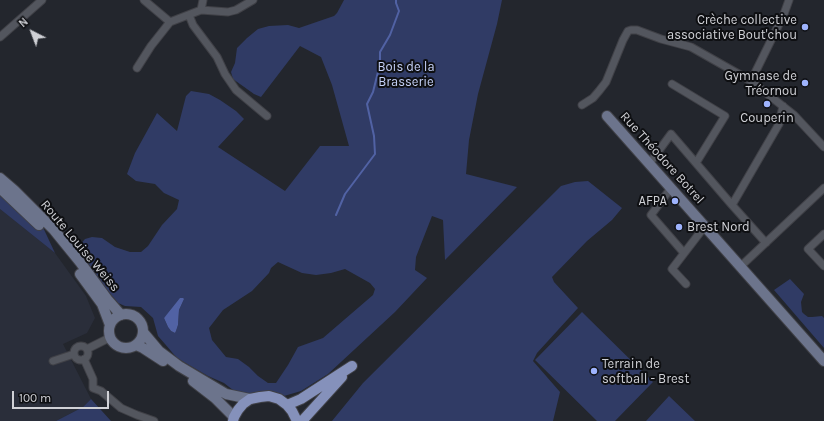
<!DOCTYPE html>
<meta charset="utf-8">
<style>
body{margin:0}
#map{position:relative;width:824px;height:421px;overflow:hidden;background:#23262d;font-family:Karla,sans-serif}
canvas{display:block}
.north{position:absolute;left:12px;top:12px;width:40px;height:40px;-webkit-text-stroke:3px #0e0f12;paint-order:stroke;rotate:318deg;font-size:11px;font-weight:700;line-height:16px;text-align:center;color:#d0d1d6}
.north::after{content:'';display:block;margin:auto;width:14px;height:18px;background:#d0d1d6;clip-path:polygon(50% 0,100% 100%,50% 72%,0 100%)}
.scale{position:absolute;left:12px;top:391px;width:97px;height:18px;box-sizing:border-box;border:2px solid #d0d1d6;border-top:0;padding-left:5px;font-size:12px;line-height:14px;white-space:nowrap;color:#d0d1d6;-webkit-text-stroke:3px #0e0f12;paint-order:stroke}
</style>
<div id="map">
<canvas width="824" height="421"></canvas>
<div class="north">N</div>
<div class="scale">100 m</div>
</div>
<script>
const ctx = document.querySelector('canvas').getContext('2d');
ctx.lineJoin = 'round';
function fillPath(path, color) {
  ctx.fillStyle = color;
  ctx.fill(path, 'evenodd');
}
function toPath(rows) {
  const path = new Path2D();
  for (const r of rows) {
    if (r.length === 3) {
      path.moveTo(r[0] + r[2], r[1]);
      path.arc(r[0], r[1], r[2], 0, 2 * Math.PI);
      continue;
    }
    path.moveTo(r[0], r[1]);
    for (let i = 2; i < r.length; i += 2) path.lineTo(r[i], r[i + 1]);
  }
  return path;
}
function stroke(path, color, width, dash) {
  ctx.strokeStyle = color;
  ctx.lineWidth = width;
  ctx.lineCap = dash ? 'butt' : 'round';
  ctx.setLineDash(dash || []);
  ctx.stroke(path);
}
function label(font, color, halo, rows, align = 'center') {
  ctx.font = font + ' Karla,sans-serif';
  ctx.lineWidth = 4;
  ctx.setLineDash([]);
  ctx.textBaseline = 'middle';
  ctx.strokeStyle = halo;
  ctx.fillStyle = color;
  for (const [text, x, y, turn = 0] of rows) {
    ctx.save();
    ctx.translate(x, y);
    ctx.rotate((+turn || 0) * Math.PI / 180);
    ctx.textAlign = isNaN(turn) ? turn : align;
    if (halo) ctx.strokeText(text, 0, 0);
    ctx.fillText(text, 0, 0);
    ctx.restore();
  }
}
fillPath(toPath([
 [0,209,55,253,86,296,95,318,87,333,63,344,91,399,83,407,56,421,0,421]
]), '#2a2e3a');
fillPath(toPath([
 [344,0,502,0,497,24,478,94,469,140,466,174,517,187,445,260,443,220,432,216,416,257,415,270,427,278,395,312,328,374,301,391,284,396,272,391,243,395,233,390,224,383,208,376,177,358,165,344,158,336,153,318,141,307,125,306,118,303,76,253,77,248,85,239,92,237,102,238,115,247,130,252,141,252,148,246,162,225,177,209,179,200,164,193,155,184,136,181,127,174,135,153,157,113,177,131,186,96,191,91,209,94,220,100,236,111,244,119,218,147,285,191,320,146,349,146,332,85,321,57,300,46,261,97,254,94,233,79,231,72,235,63,237,48,247,38,258,29,269,26,288,25,299,28,334,16,337,13],
 [278,262,302,273,316,275,331,273,345,269,370,283,375,289,373,295,323,338,298,347,288,365,276,383,268,383,258,376,249,367,238,359,226,357,212,340,209,328,223,310,252,291,269,273,271,268],
 [184,299,179,310,178,325,176,331,175,333,171,331,168,327,164,318],
 [588,181,622,208,612,220,587,241,552,277,554,282,578,308,537,353,533,361,560,392,553,421,332,421,363,383,561,186,575,182],
 [0,182,40,221,55,253,0,209],
 [790,279,804,294,801,302,802,312,804,314,808,317,812,317,822,316,824,318,824,348,774,290],
 [582,312,653,382,615,421,597,421,535,360],
 [669,396,695,421,646,421],
 [91,399,111,421,56,421,83,407]
]), '#303b65');
fillPath(toPath([
 [180,298,183,298,184,299,179,310,178,325,176,331,175,333,171,331,168,327,164,318]
]), '#5162a4');
stroke(toPath([
 [336,215,345,194,375,154,374,136,367,104,373,92,380,64,380,52,390,35,399,11,396,3,396,0]
]), '#5162a4', 2);
const street = toPath([
 [144,0,170,22,201,10,203,0],
 [201,10,228,12,236,10,253,0],
 [189,15,193,25,217,57,225,74,236,90,267,116],
 [0,37,42,0],
 [137,68,151,46,170,22],
 [751,81,784,14,789,0],
 [672,84,725,116,696,163],
 [582,105,593,98,599,91,606,82,623,40,628,31,631,30,637,30,661,39,691,47,751,81,794,115,824,147],
 [649,164,671,134,732,205],
 [671,188,651,215,684,253],
 [824,234,808,249,824,266],
 [766,243,732,205,779,124,783,106],
 [741,266,824,188],
 [686,284,672,269,705,226],
 [81,353,7],
 [87,349,111,337],
 [84,359,93,379,93,388,101,391,121,408,137,415,154,421],
 [53,361,74,354]
]);
const secondary = toPath([
 [607,116,824,361],
 [0,178,14,190,54,230,80,262,107,299,121,315],
 [0,188,39,225],
 [80,274,102,304,110,325],
 [126,331,17],
 [143,332,159,351,179,366,226,394,250,399],
 [136,345,143,348,163,361],
 [193,381,215,398,234,417]
]);
const primary = toPath([
 [287,405,301,399,352,366],
 [233,421,234,417,238,410,243,404,250,399,260,397,269,396,279,399,287,405,292,411,297,421],
 [302,421,342,377]
]);
stroke(street, '#404147', 9);
stroke(secondary, '#404147', 12);
stroke(primary, '#404147', 12);
stroke(street, '#53565e', 7);
stroke(secondary, '#6c748c', 10);
stroke(primary, '#8591bb', 10);
for (const [x, y, r, color] of [
 [805,27,4,"#9eb3fd"],
 [805,83,4,"#9eb3fd"],
 [767,104,4,"#9eb3fd"],
 [675,201,4,"#9eb3fd"],
 [679,227,4,"#9eb3fd"],
 [594,371,4,"#9eb3fd"]
]) {
  const dot = new Path2D();
  dot.arc(x, y, r, 0, 2 * Math.PI);
  ctx.fillStyle = color;
  ctx.fill(dot);
  stroke(dot, '#0e0f12', 1.5);
}
label('13px', '#d0d1d6', '#0e0f12', [
 ["Crèche collective",797,20],
 ["associative Bout'chou",797,35],
 ["Gymnase de",797,76],
 ["Tréornou",797,91],
 ["Couperin",767,118,"center"],
 ["AFPA",667,201],
 ["Brest Nord",687,227,"left"],
 ["Terrain de",602,364,"left"],
 ["softball - Brest",602,379,"left"]
], 'right');
label('13px', '#c5d1f7', '#0e0f12', [
 ["Bois de la",406,67],
 ["Brasserie",406,82]
]);
label('13px', '#d0d1d6', '#0e0f12', [
 ["Rue Théodore Botrel",662,158,48],
 ["Route Louise Weiss",80,246,50]
]);
</script>
